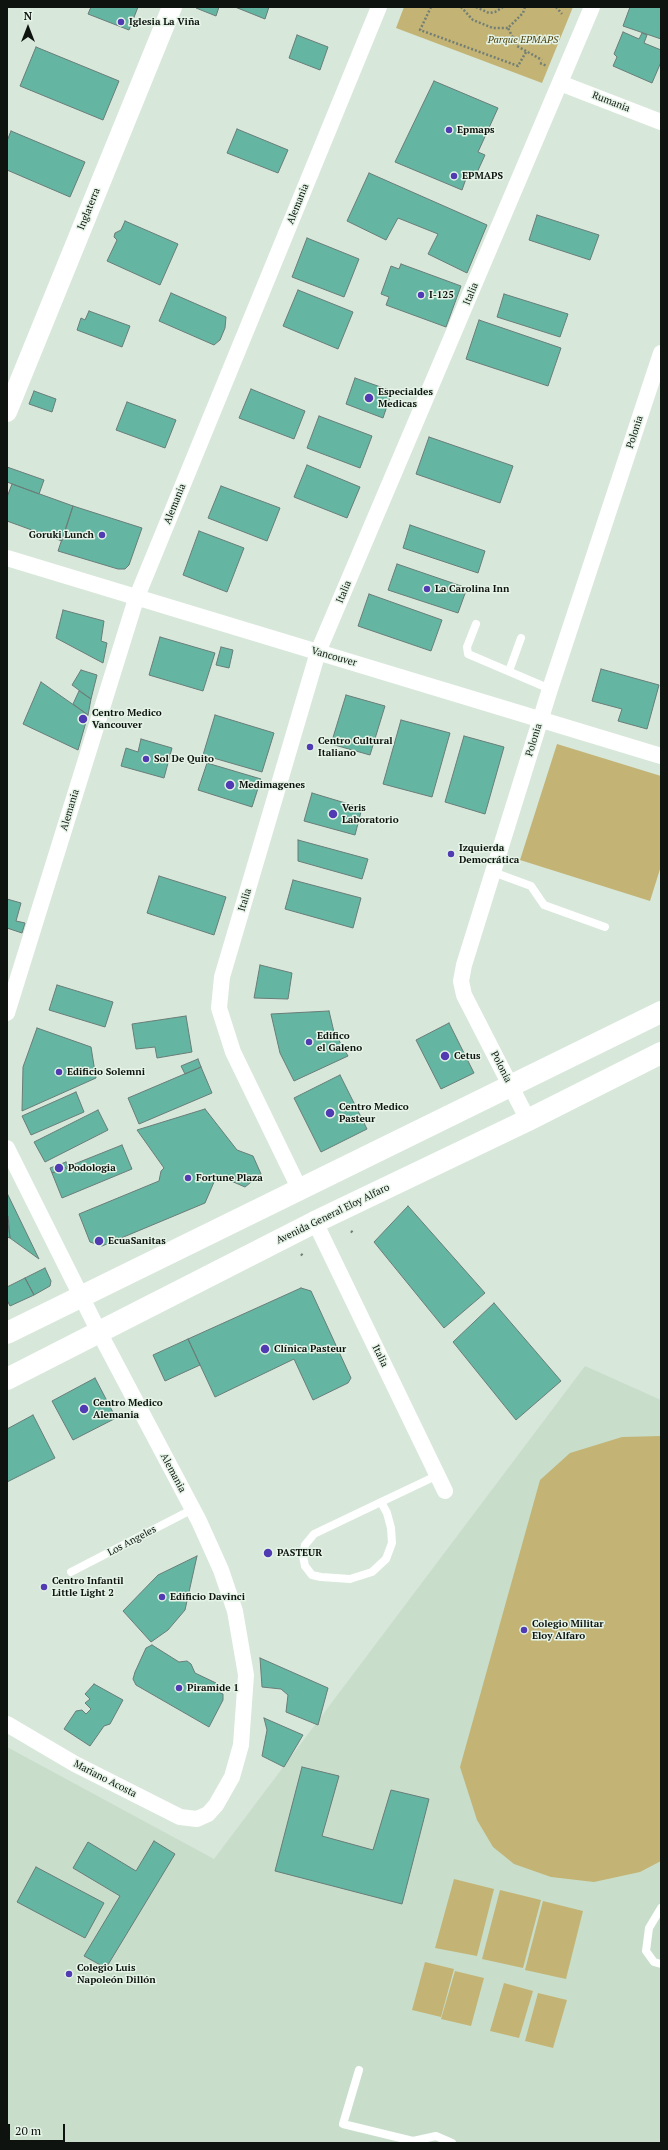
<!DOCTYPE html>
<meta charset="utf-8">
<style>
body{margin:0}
#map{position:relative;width:668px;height:2150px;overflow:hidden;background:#d7e7da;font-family:"PT Serif",serif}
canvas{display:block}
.frame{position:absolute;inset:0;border:8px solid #0e130f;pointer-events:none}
.north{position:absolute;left:8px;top:8px;width:40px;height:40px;-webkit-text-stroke:3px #e5f4e7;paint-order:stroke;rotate:0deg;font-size:11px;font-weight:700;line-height:16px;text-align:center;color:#0e130f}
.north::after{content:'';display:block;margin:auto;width:14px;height:18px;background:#0e130f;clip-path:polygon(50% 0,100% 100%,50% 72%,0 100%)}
.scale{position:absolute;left:8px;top:2124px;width:57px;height:18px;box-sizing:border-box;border:2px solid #0e130f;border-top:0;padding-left:5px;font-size:12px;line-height:14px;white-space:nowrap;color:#0e130f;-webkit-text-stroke:3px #e5f4e7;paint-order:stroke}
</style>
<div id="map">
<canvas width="668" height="2150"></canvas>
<div class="frame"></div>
<div class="north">N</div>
<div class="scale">20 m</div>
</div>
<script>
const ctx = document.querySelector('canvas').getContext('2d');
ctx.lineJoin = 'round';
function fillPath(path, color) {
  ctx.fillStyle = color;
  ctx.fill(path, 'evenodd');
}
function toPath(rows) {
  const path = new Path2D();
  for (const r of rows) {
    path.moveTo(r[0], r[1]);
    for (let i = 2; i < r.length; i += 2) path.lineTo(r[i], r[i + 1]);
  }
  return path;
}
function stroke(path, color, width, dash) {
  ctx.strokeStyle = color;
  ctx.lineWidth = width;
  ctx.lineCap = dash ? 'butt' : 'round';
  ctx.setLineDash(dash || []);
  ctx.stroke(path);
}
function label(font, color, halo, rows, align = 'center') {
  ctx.font = font + ' "PT Serif",serif';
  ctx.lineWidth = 3;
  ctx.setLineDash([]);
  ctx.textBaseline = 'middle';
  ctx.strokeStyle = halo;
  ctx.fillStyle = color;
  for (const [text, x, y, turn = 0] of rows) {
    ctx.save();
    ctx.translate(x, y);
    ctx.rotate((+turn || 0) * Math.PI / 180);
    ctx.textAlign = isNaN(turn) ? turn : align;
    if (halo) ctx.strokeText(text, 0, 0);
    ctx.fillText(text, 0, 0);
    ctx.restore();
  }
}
fillPath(toPath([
 [585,1366,661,1400,661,2143,7,2143,7,1747,214,1859]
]), '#c8decb');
fillPath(toPath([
 [404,7,573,7,542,83,396,28],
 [557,744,661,776,661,866,650,901,520,860],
 [661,1436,661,1861,640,1872,594,1882,551,1877,514,1864,493,1847,477,1820,460,1767,540,1480,570,1453,622,1437],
 [454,1879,494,1889,477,1956,435,1948],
 [500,1890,541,1900,523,1968,482,1959],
 [543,1901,583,1911,566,1979,525,1970],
 [425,1962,454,1969,441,2017,412,2010],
 [455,1971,484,1978,471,2026,441,2019],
 [504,1983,533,1991,519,2038,490,2031],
 [538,1993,567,2000,553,2048,525,2041]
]), '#c3b475');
const building = toPath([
 [91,7,138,7,129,30,88,14,91,7],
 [196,7,219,7,216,16,196,8,196,7],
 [235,7,269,7,265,19,235,7],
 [630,7,661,7,661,39,623,26,630,7],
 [623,32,639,39,642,33,647,35,644,43,661,50,661,62,652,83,613,66,617,57,614,54,623,32],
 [297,35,328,47,320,70,289,58,297,35],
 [36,47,119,81,103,120,20,86,36,47],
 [434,81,498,108,478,152,485,155,475,177,468,173,462,190,395,162,434,81],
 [237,129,288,150,278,173,227,153,237,129],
 [11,131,85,162,70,197,7,170,7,141,11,131],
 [369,173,487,225,467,273,428,254,438,234,398,218,386,240,347,221,369,173],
 [537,215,599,235,590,260,529,240,537,215],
 [125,221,178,244,160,285,107,261,117,240,114,237,115,233,121,230,125,221],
 [307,238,359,259,344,297,292,277,307,238],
 [401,264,461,286,446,327,386,305,389,297,381,294,391,266,399,269,401,264],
 [298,290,353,312,338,349,283,326,298,290],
 [171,293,226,317,225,328,220,340,214,345,159,321,171,293],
 [504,294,568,314,560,337,497,317,504,294],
 [89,311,130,326,122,347,77,330,81,318,85,320,89,311],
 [479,320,561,348,548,386,466,359,479,320],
 [355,378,392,391,383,418,346,404,355,378],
 [251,389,305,411,294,439,239,418,251,389],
 [34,391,56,399,52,412,29,404,34,391],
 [127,402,176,420,165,448,116,430,127,402],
 [319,416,372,436,360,468,307,448,319,416],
 [429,437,513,466,500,503,416,474,429,437],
 [307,465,360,487,347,518,294,497,307,465],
 [7,467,44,480,39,494,7,482,7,467],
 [12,484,73,506,62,541,7,521,7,497,12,484],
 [221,486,280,508,267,541,208,518,221,486],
 [73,506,142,528,129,565,125,569,118,569,58,551,73,506],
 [410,525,485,551,478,573,403,548,410,525],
 [199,531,244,548,227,592,183,575,199,531],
 [397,564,467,588,458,613,388,590,397,564],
 [369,594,442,620,431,651,358,626,369,594],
 [63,610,104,621,101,641,107,643,103,663,56,638,63,610],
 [160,637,215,653,203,691,149,675,160,637],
 [221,647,233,650,229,668,216,665,221,647],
 [601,669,659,685,647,729,618,721,622,709,592,701,601,669],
 [81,670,97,675,91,699,72,685,81,670],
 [41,682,88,715,78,750,23,724,41,682],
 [79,691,91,699,88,715,73,704,79,691],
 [346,695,385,706,370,755,331,744,346,695],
 [215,715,274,733,262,772,203,755,215,715],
 [401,720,450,733,432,797,383,784,401,720],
 [464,736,504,747,485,814,445,802,464,736],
 [141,739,172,748,164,778,121,766,126,748,138,752,141,739],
 [207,763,261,779,252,807,198,790,207,763],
 [312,793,362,808,355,835,304,821,312,793],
 [298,840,368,859,362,879,298,861,298,840],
 [159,876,226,897,214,935,147,913,159,876],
 [293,880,361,898,353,928,285,909,293,880],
 [7,899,21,903,16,921,25,923,22,933,7,928,7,899],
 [260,965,292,973,288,999,254,998,260,965],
 [57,985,113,1002,105,1027,49,1010,57,985],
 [329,1011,334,1032,348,1056,294,1081,280,1053,271,1014,329,1011],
 [186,1016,192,1052,157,1058,155,1047,136,1049,132,1024,186,1016],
 [449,1023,474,1073,441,1089,416,1040,449,1023],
 [37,1028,91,1047,96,1078,22,1111,23,1067,37,1028],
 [198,1059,201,1067,185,1074,181,1066,198,1059],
 [201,1067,212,1093,139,1124,128,1098,201,1067],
 [340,1075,367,1129,321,1152,294,1098,340,1075],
 [76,1092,84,1112,31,1135,22,1116,76,1092],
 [205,1109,237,1150,253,1156,261,1174,245,1187,217,1175,205,1203,102,1246,90,1242,79,1214,159,1181,161,1171,164,1168,137,1130,205,1109],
 [98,1110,108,1130,45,1162,34,1142,98,1110],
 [122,1145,132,1169,62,1198,52,1173,122,1145],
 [66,1162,68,1168,52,1173,50,1168,66,1162],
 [7,1193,39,1259,10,1238,7,1216,7,1193],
 [408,1206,485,1293,444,1328,374,1242,408,1206],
 [7,1216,8,1216,10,1238,7,1237,7,1216],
 [45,1268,51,1281,50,1286,34,1295,25,1278,45,1268],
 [25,1278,34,1295,10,1306,7,1300,7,1287,25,1278],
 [301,1288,311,1291,351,1378,348,1383,313,1400,294,1359,215,1397,188,1339,301,1288],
 [494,1303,561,1381,516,1420,453,1342,494,1303],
 [188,1339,200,1365,165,1381,153,1355,188,1339],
 [95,1378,116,1418,73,1440,52,1401,95,1378],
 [33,1415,55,1458,7,1482,7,1429,33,1415],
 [197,1556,185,1610,168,1630,151,1642,123,1611,158,1575,197,1556],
 [152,1645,179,1662,187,1661,191,1664,195,1673,216,1683,216,1691,223,1694,223,1700,209,1727,136,1685,133,1679,135,1672,146,1648,152,1645],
 [260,1658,328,1688,318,1725,286,1712,288,1695,281,1689,262,1687,260,1658],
 [94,1684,123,1700,110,1724,104,1726,90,1746,64,1729,76,1711,82,1710,86,1714,91,1709,85,1703,90,1699,85,1694,94,1684],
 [264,1718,303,1735,284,1767,262,1756,267,1730,264,1718],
 [302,1767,339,1776,322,1836,373,1850,391,1790,429,1799,402,1904,275,1871,302,1767],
 [154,1841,175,1854,106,1968,84,1956,120,1896,73,1868,88,1842,136,1871,154,1841],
 [36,1867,104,1903,85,1938,17,1902,36,1867]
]);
fillPath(building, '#64b5a2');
stroke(building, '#697d78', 1);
stroke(toPath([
 [431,7,420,30,518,66,526,52],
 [461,7,473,20,493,28,508,28],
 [476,7,489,13,495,12,503,7],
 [525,7,523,13,508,28,517,46,542,60],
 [556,7,562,14],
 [540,63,547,66],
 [351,1231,353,1233],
 [301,1254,303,1256]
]), '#737e75', 2.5, [2, 2]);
stroke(toPath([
 [476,624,467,647,468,654,550,689],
 [509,671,521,638],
 [493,872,531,886,544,905,605,927],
 [381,1502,387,1513,391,1528,392,1543,386,1559,372,1572,350,1579,321,1577,312,1575,305,1566,303,1556,305,1545,314,1534,381,1502,438,1475],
 [71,1572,193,1509],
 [661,1908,649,1928,646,1951,654,1962,661,1964],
 [359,2070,343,2124,413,2141,436,2136,452,2143]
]), '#fff', 8);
stroke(toPath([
 [560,83,661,122],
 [7,558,661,756],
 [7,1013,136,599,379,7],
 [528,1120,464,995,461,981,464,965,550,689,661,353],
 [7,1148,99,1332,199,1521,221,1570,235,1611,246,1675,241,1745,232,1777,216,1805,208,1814,197,1819,180,1817,75,1764,7,1724],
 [300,1190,233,1052,219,1008,222,977,318,652,592,7],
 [315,1222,445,1491]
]), '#fff', 16);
stroke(toPath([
 [7,412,172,7]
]), '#fff', 20);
stroke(toPath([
 [7,1333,661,1012],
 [7,1379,315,1222,528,1120,661,1053]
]), '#fff', 22);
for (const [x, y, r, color] of [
 [121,22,4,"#503bb3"],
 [449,130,4,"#503bb3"],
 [454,176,4,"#503bb3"],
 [421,295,4,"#503bb3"],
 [369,398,5,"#503bb3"],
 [102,535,4,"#503bb3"],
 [427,589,4,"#503bb3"],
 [83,719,5,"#503bb3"],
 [310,747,4,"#503bb3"],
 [146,759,4,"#503bb3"],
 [230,785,5,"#503bb3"],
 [333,814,5,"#503bb3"],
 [451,854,4,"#503bb3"],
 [309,1042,4,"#503bb3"],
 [445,1056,5,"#503bb3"],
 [59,1072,4,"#503bb3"],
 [330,1113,5,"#503bb3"],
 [59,1168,5,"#503bb3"],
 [188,1178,4,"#503bb3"],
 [99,1241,5,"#503bb3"],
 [265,1349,5,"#503bb3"],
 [84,1409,5,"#503bb3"],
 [268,1553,5,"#503bb3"],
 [44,1587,4,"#503bb3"],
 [162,1597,4,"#503bb3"],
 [524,1630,4,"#503bb3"],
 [179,1688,4,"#503bb3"],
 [69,1974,4,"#503bb3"]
]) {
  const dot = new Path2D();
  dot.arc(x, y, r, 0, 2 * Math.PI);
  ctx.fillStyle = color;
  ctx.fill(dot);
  stroke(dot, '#e5f4e7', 1.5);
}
label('bold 10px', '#0e130f', '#e5f4e7', [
 ["Iglesia La Viña",129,22],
 ["Epmaps",457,130],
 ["EPMAPS",462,176],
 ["I-125",429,295],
 ["Especialdes",378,392],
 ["Medicas",378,404],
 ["Goruki Lunch",94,535,"right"],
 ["La Carolina Inn",435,589],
 ["Centro Medico",92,713],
 ["Vancouver",92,725],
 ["Centro Cultural",318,741],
 ["Italiano",318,753],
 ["Sol De Quito",154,759],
 ["Medimagenes",239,785],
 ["Veris",342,808],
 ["Laboratorio",342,820],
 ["Izquierda",459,848],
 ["Democrática",459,860],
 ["Edifico",317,1036],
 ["el Galeno",317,1048],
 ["Cetus",454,1056],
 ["Edificio Solemni",67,1072],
 ["Centro Medico",339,1107],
 ["Pasteur",339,1119],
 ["Podologia",68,1168],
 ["Fortune Plaza",196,1178],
 ["EcuaSanitas",108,1241],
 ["Clínica Pasteur",274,1349],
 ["Centro Medico",93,1403],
 ["Alemania",93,1415],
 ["PASTEUR",277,1553],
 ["Centro Infantil",52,1581],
 ["Little Light 2",52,1593],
 ["Edificio Davinci",170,1597],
 ["Colegio Militar",532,1624],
 ["Eloy Alfaro",532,1636],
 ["Piramide 1",187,1688],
 ["Colegio Luis",77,1968],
 ["Napoleón Dillón",77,1980]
], 'left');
label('italic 10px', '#4e4311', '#e5f4e7', [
 ["Parque EPMAPS",523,40]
]);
label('10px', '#0e130f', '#e5f4e7', [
 ["Rumania",611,102,21],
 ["Alemania",298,204,-68],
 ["Inglaterra",89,209,-68],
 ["Italia",471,294,-67],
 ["Polonia",635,432,-72],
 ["Alemania",175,504,-68],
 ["Italia",344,592,-67],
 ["Vancouver",334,657,16],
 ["Polonia",534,740,-73],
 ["Alemania",70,810,-73],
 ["Italia",245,900,-73],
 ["Polonia",501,1067,63],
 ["Avenida General Eloy Alfaro",333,1214,-26],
 ["Italia",380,1356,64],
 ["Alemania",173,1473,62],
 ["Los Angeles",132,1541,-28],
 ["Mariano Acosta",105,1779,27]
]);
</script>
